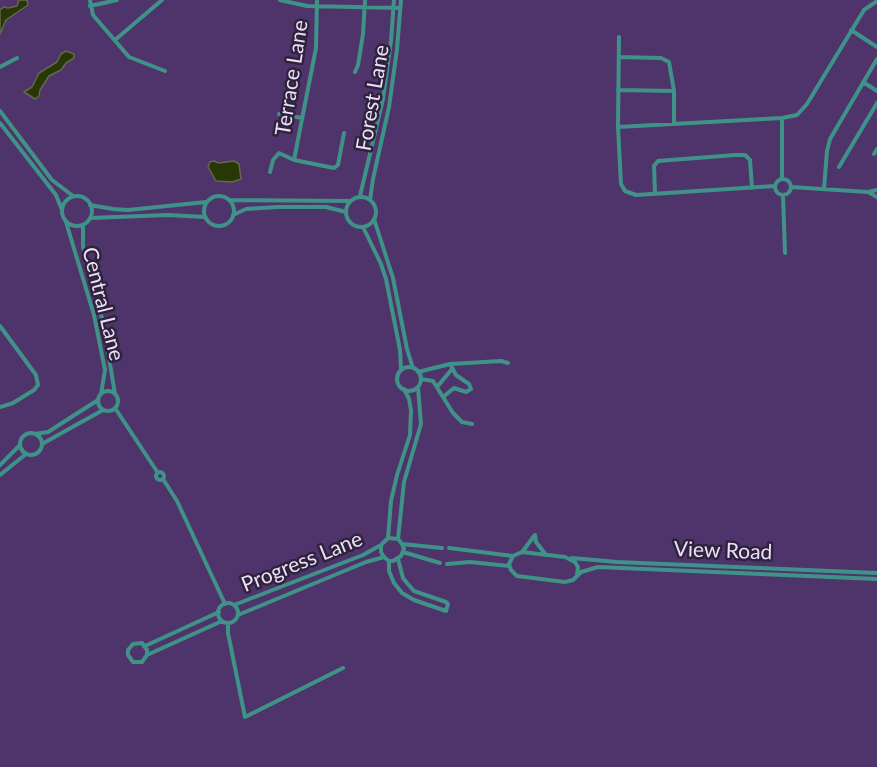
<!DOCTYPE html>
<style>
body{margin:0}
canvas{display:block;background:#4e346b}
</style>
<canvas width="877" height="767"></canvas>
<script>
const ctx = document.querySelector('canvas').getContext('2d');
ctx.lineJoin = 'round';
function fillPath(path, color) {
  ctx.fillStyle = color;
  ctx.fill(path, 'evenodd');
}
function toPath(rows) {
  const path = new Path2D();
  for (const r of rows) {
    if (r.length === 3) {
      path.moveTo(r[0] + r[2], r[1]);
      path.arc(r[0], r[1], r[2], 0, 2 * Math.PI);
      continue;
    }
    path.moveTo(r[0], r[1]);
    for (let i = 2; i < r.length; i += 2) path.lineTo(r[i], r[i + 1]);
  }
  return path;
}
function stroke(path, color, width, dash) {
  ctx.strokeStyle = color;
  ctx.lineWidth = width;
  ctx.lineCap = dash ? 'butt' : 'round';
  ctx.setLineDash(dash || []);
  ctx.stroke(path);
}
function label(font, color, halo, rows, align = 'center') {
  ctx.font = font + ' Lato,sans-serif';
  ctx.lineWidth = 5;
  ctx.setLineDash([]);
  ctx.textBaseline = 'middle';
  ctx.strokeStyle = halo;
  ctx.fillStyle = color;
  for (const [text, x, y, turn = 0] of rows) {
    ctx.save();
    ctx.translate(x, y);
    ctx.rotate((+turn || 0) * Math.PI / 180);
    ctx.textAlign = isNaN(turn) ? turn : align;
    if (halo) ctx.strokeText(text, 0, 0);
    ctx.fillText(text, 0, 0);
    ctx.restore();
  }
}
const water = toPath([
 [19,0,27,0,28,5,6,20,0,34,0,10,4,7,8,8,17,6,19,0],
 [66,51,74,54,74,58,66,63,61,70,49,76,40,90,39,96,35,99,24,92,32,87,39,73,57,62,61,54,66,51],
 [214,161,219,163,234,161,239,164,241,179,232,182,216,181,208,167,210,162,214,161]
]);
fillPath(water, '#293705');
stroke(water, '#63694e', 1.5);
stroke(toPath([
 [90,0,93,15,129,57,165,71],
 [280,0,307,6,400,8],
 [90,6,117,0],
 [851,30,877,47],
 [619,37,618,127,621,184,625,191,636,195,775,186],
 [115,40,162,0],
 [619,57,661,58,669,62,674,91,674,124],
 [0,67,17,58],
 [355,72,358,65,363,34,365,0],
 [863,82,877,91],
 [618,90,674,91],
 [0,111,52,180,73,196],
 [279,114,302,118],
 [782,118,782,179],
 [0,123,56,195,62,210],
 [618,127,782,118,797,115,807,104,864,10,877,1],
 [874,154,877,149],
 [294,160,316,48,317,0],
 [839,167,877,103],
 [270,172,273,160,279,153,294,160,334,168,338,165,344,133],
 [783,187,8],
 [791,187,868,192,877,190],
 [824,189,827,151,830,139,877,59],
 [868,192,877,197],
 [655,193,654,166,658,161,735,155,745,155,750,160,752,188],
 [783,195,785,253],
 [219,211,15],
 [77,211,15],
 [360,196,383,99,391,41,394,0],
 [361,212,15],
 [229,200,350,201],
 [370,200,373,179,389,107,397,49,401,0],
 [90,205,113,209,128,210,206,202],
 [233,215,246,209,278,207,326,207,346,212],
 [90,218,168,215,205,217],
 [374,219,393,278,407,349,413,368],
 [66,222,94,315,105,370,101,394],
 [83,225,83,247,103,322,115,394],
 [363,227,381,264,386,279,400,350,401,370],
 [0,326,36,375,38,385,34,390,13,403,0,407],
 [409,379,12],
 [418,372,450,364,501,361,508,363],
 [421,379,433,381,453,413,462,422,472,424],
 [437,387,452,369],
 [108,401,10],
 [443,397,454,388,466,392,471,389,469,384,456,375,450,364],
 [115,408,158,473],
 [31,444,11],
 [35,434,48,432,98,400],
 [42,444,103,410],
 [0,465,20,445],
 [160,476,4],
 [0,475,26,454],
 [163,479,177,501,225,604],
 [535,535,536,542,546,555],
 [388,538,391,501,397,475,410,435,411,410,409,399,404,389],
 [398,539,404,482,421,424,418,387],
 [381,545,381,552,384,557,389,561,393,561,401,556,404,549,402,544],
 [449,548,513,556],
 [523,551,534,536],
 [403,552,440,563],
 [572,558,617,562,877,573],
 [389,561,389,571,394,583,402,593,414,600,446,611,448,604,446,602,414,591,407,583,403,578,398,559],
 [447,564,470,562,509,566],
 [577,576,578,567,575,562,565,557,522,552,513,556,509,564,511,570,517,576,565,582,573,580,581,572,598,567,877,579],
 [228,613,10],
 [234,605,363,555,381,545,388,538,398,539,402,544,442,548],
 [238,615,366,562,384,557],
 [228,623,228,633,245,717,343,668],
 [145,646,219,612],
 [147,655,147,650,142,643,133,644,128,650,128,655,133,662,142,662,147,655,222,621]
]), '#3f9288', 4);
label('21px', '#ebdffa', '#2f233c', [
 ["Terrace Lane",292,78,-81],
 ["Forest Lane",373,98,-80],
 ["Central Lane",103,304,76],
 ["View Road",723,551,2],
 ["Progress Lane",302,562,-22]
]);
</script>
